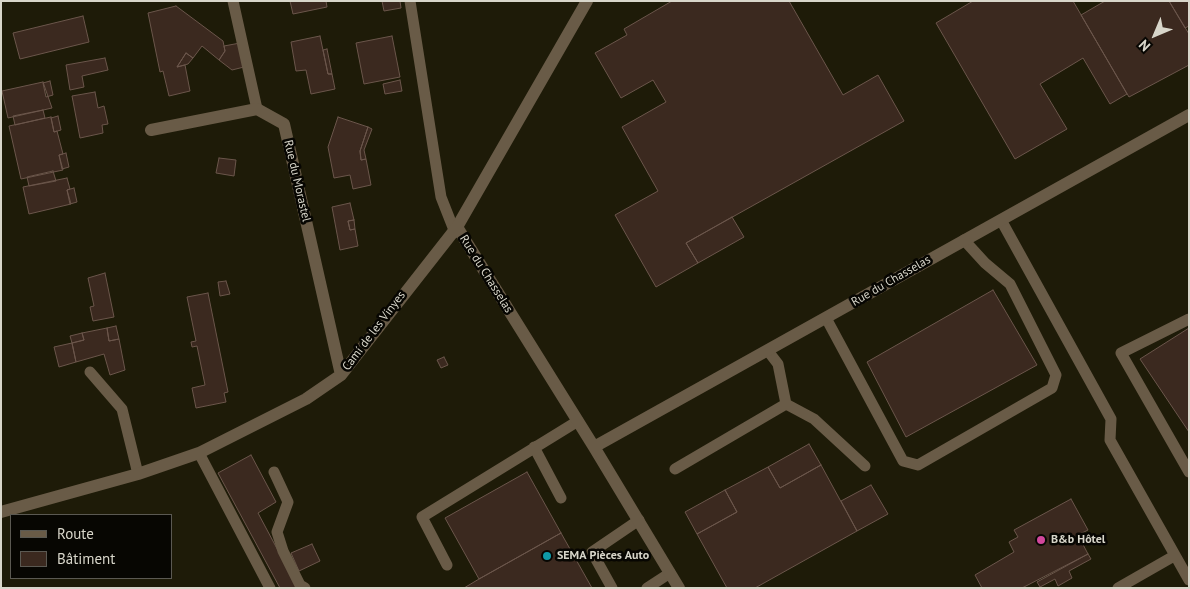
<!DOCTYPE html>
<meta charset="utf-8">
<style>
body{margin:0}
#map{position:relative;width:1190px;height:589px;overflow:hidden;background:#1e1b08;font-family:"PT Sans",sans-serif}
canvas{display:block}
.frame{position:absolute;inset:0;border:2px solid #d8d6ca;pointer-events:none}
.legend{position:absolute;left:10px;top:514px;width:162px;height:65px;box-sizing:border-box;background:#070602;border:1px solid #5b5952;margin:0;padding:6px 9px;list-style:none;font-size:15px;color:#d8d6ca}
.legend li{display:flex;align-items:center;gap:10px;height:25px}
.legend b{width:25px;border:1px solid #5b5952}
.north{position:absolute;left:1130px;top:10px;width:50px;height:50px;-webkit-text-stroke:4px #070602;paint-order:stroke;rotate:225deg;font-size:14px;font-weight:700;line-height:20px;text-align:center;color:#d8d6ca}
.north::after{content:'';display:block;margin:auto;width:18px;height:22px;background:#d8d6ca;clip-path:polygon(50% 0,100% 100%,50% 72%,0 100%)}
</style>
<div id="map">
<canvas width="1190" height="589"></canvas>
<div class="frame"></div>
<ul class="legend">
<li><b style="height:6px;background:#695b47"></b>Route</li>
<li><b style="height:14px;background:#3b291f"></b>Bâtiment</li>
</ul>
<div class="north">N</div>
</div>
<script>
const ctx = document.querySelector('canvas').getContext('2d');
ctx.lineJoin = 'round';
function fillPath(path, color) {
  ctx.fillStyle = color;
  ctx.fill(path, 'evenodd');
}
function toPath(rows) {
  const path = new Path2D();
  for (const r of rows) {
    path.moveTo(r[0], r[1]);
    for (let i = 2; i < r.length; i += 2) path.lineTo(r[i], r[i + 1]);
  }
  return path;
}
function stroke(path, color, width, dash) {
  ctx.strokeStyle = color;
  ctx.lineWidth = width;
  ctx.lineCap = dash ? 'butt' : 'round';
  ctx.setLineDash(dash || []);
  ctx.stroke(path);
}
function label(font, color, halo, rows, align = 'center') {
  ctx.font = font + ' "PT Sans",sans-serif';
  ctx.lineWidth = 5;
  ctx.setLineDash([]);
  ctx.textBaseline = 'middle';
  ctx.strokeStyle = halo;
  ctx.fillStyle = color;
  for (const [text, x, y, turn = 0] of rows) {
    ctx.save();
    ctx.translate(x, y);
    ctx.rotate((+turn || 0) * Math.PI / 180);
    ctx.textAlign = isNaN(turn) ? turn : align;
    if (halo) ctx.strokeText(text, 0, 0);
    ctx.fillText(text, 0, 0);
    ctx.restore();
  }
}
const building = toPath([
 [290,1,326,1,327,7,293,14,290,1],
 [382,1,400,1,401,8,384,11,382,1],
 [672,1,789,1,843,95,878,75,904,121,686,243,698,263,656,287,615,215,658,191,622,127,666,102,653,80,621,98,595,53,627,35,624,29,672,1],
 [973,1,1073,1,1127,94,1110,104,1083,58,1040,84,1067,129,1015,159,936,23,973,1],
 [1105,1,1169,1,1189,34,1189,65,1129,97,1081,15,1105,1],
 [1169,1,1189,1,1189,26,1185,28,1169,1],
 [176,6,223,41,225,51,219,60,202,46,193,58,186,53,177,67,185,65,190,91,169,96,163,71,160,72,148,13,176,6],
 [83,16,89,42,20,59,13,33,83,16],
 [320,36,328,74,332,74,335,89,311,94,306,70,296,71,291,42,320,36],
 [392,36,400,77,364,84,356,43,392,36],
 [240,43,244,67,232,70,219,60,225,51,224,46,240,43],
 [327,49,332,74,328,74,323,50,327,49],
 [186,53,193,58,188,64,177,67,186,53],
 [105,58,108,70,82,76,84,87,70,90,66,65,105,58],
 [400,80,402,91,385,94,383,84,400,80],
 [50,81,53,95,46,97,43,83,50,81],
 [43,82,52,108,8,118,2,91,43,82],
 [95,92,98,108,104,106,108,124,102,125,103,133,80,138,72,96,95,92],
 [43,110,45,118,15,125,13,116,43,110],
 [58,116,61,130,54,132,51,118,58,116],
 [51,117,54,132,57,131,63,154,59,155,63,170,21,179,9,126,51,117],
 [338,117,368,127,360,151,361,160,366,159,371,185,353,189,350,175,334,178,328,147,338,117],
 [368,127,372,129,364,150,366,159,361,160,360,151,368,127],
 [66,153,69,167,62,169,59,155,66,153],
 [219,158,236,160,234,176,216,173,219,158],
 [53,171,56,181,29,186,27,177,53,171],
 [67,178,70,189,67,190,71,204,29,214,23,187,67,178],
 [74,188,77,202,70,204,67,190,74,188],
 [350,203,354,220,348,221,350,230,355,229,358,246,340,250,332,207,350,203],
 [732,217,744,237,698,263,686,243,732,217],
 [354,220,355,229,350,230,348,221,354,220],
 [105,273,114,317,93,321,90,307,94,306,88,278,105,273],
 [226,281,230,294,220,296,218,282,226,281],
 [993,290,1037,365,906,437,867,362,993,290],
 [208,293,228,392,224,393,226,402,196,408,192,388,205,385,197,346,192,347,191,342,196,341,187,297,208,293],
 [116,326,119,339,109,341,107,328,116,326],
 [107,328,109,341,119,339,125,370,110,375,104,354,76,362,72,343,84,340,82,333,107,328],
 [1189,328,1189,432,1140,359,1189,328],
 [82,333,84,340,72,343,70,336,82,333],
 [72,343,76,362,59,367,54,347,72,343],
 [444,357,448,365,441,368,437,360,444,357],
 [809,444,821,465,780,488,768,467,809,444],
 [251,455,276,502,258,513,298,588,280,588,218,473,251,455],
 [821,465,857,531,755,588,727,588,697,534,737,512,725,490,768,467,780,488,821,465],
 [527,472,561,533,479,579,445,518,527,472],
 [871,485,888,514,857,531,841,501,871,485],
 [725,490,737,512,697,534,685,512,725,490],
 [1071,499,1088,530,1078,535,1088,554,1022,588,982,588,975,575,1014,552,1009,542,1018,537,1014,530,1071,499],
 [561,533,592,588,464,588,479,579,561,533],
 [312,544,320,561,299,571,291,553,312,544],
 [1088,554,1091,559,1069,571,1072,578,1058,586,1055,579,1040,587,1037,582,1088,554]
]);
fillPath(building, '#3b291f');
stroke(building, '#6b564b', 1);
stroke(toPath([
 [233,1,257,109],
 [410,1,441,197,454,230],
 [1001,220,1111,419,1110,440,1189,580],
 [826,318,903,461,918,465,1052,388,1056,375,1010,284,985,263,964,240],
 [1189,319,1121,353,1189,472],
 [768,351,778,364,786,404,814,419,865,466],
 [90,372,122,409,138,474],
 [534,447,561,498],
 [199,453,270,588],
 [675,469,786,404],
 [274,472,288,502,277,532,283,551,300,585,305,588],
 [447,565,422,517,578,421],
 [612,588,592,552,639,520],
 [647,588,670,573],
 [1118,588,1174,556]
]), '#695b47', 11);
stroke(toPath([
 [151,130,257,109,284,124,341,375],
 [457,227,594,447,679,588],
 [594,447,1189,115],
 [1,512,138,474,199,453,306,399,341,375,457,227,587,1]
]), '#695b47', 12);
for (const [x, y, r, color] of [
 [1041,540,5,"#d1479c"],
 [547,556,5,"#0f9aa8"]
]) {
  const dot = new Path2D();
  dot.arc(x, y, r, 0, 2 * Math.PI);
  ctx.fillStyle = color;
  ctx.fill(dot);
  stroke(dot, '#070602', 2);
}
label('12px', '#d8d6ca', '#070602', [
 ["Rue du Morastel",297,181,77],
 ["Rue du Chasselas",486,274,58],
 ["Rue du Chasselas",891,281,-30],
 ["Camí de les Vinyes",374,331,-53]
]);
label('bold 12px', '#d8d6ca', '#070602', [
 ["B&b Hôtel",1051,540],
 ["SEMA Pièces Auto",557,556]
], 'left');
</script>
